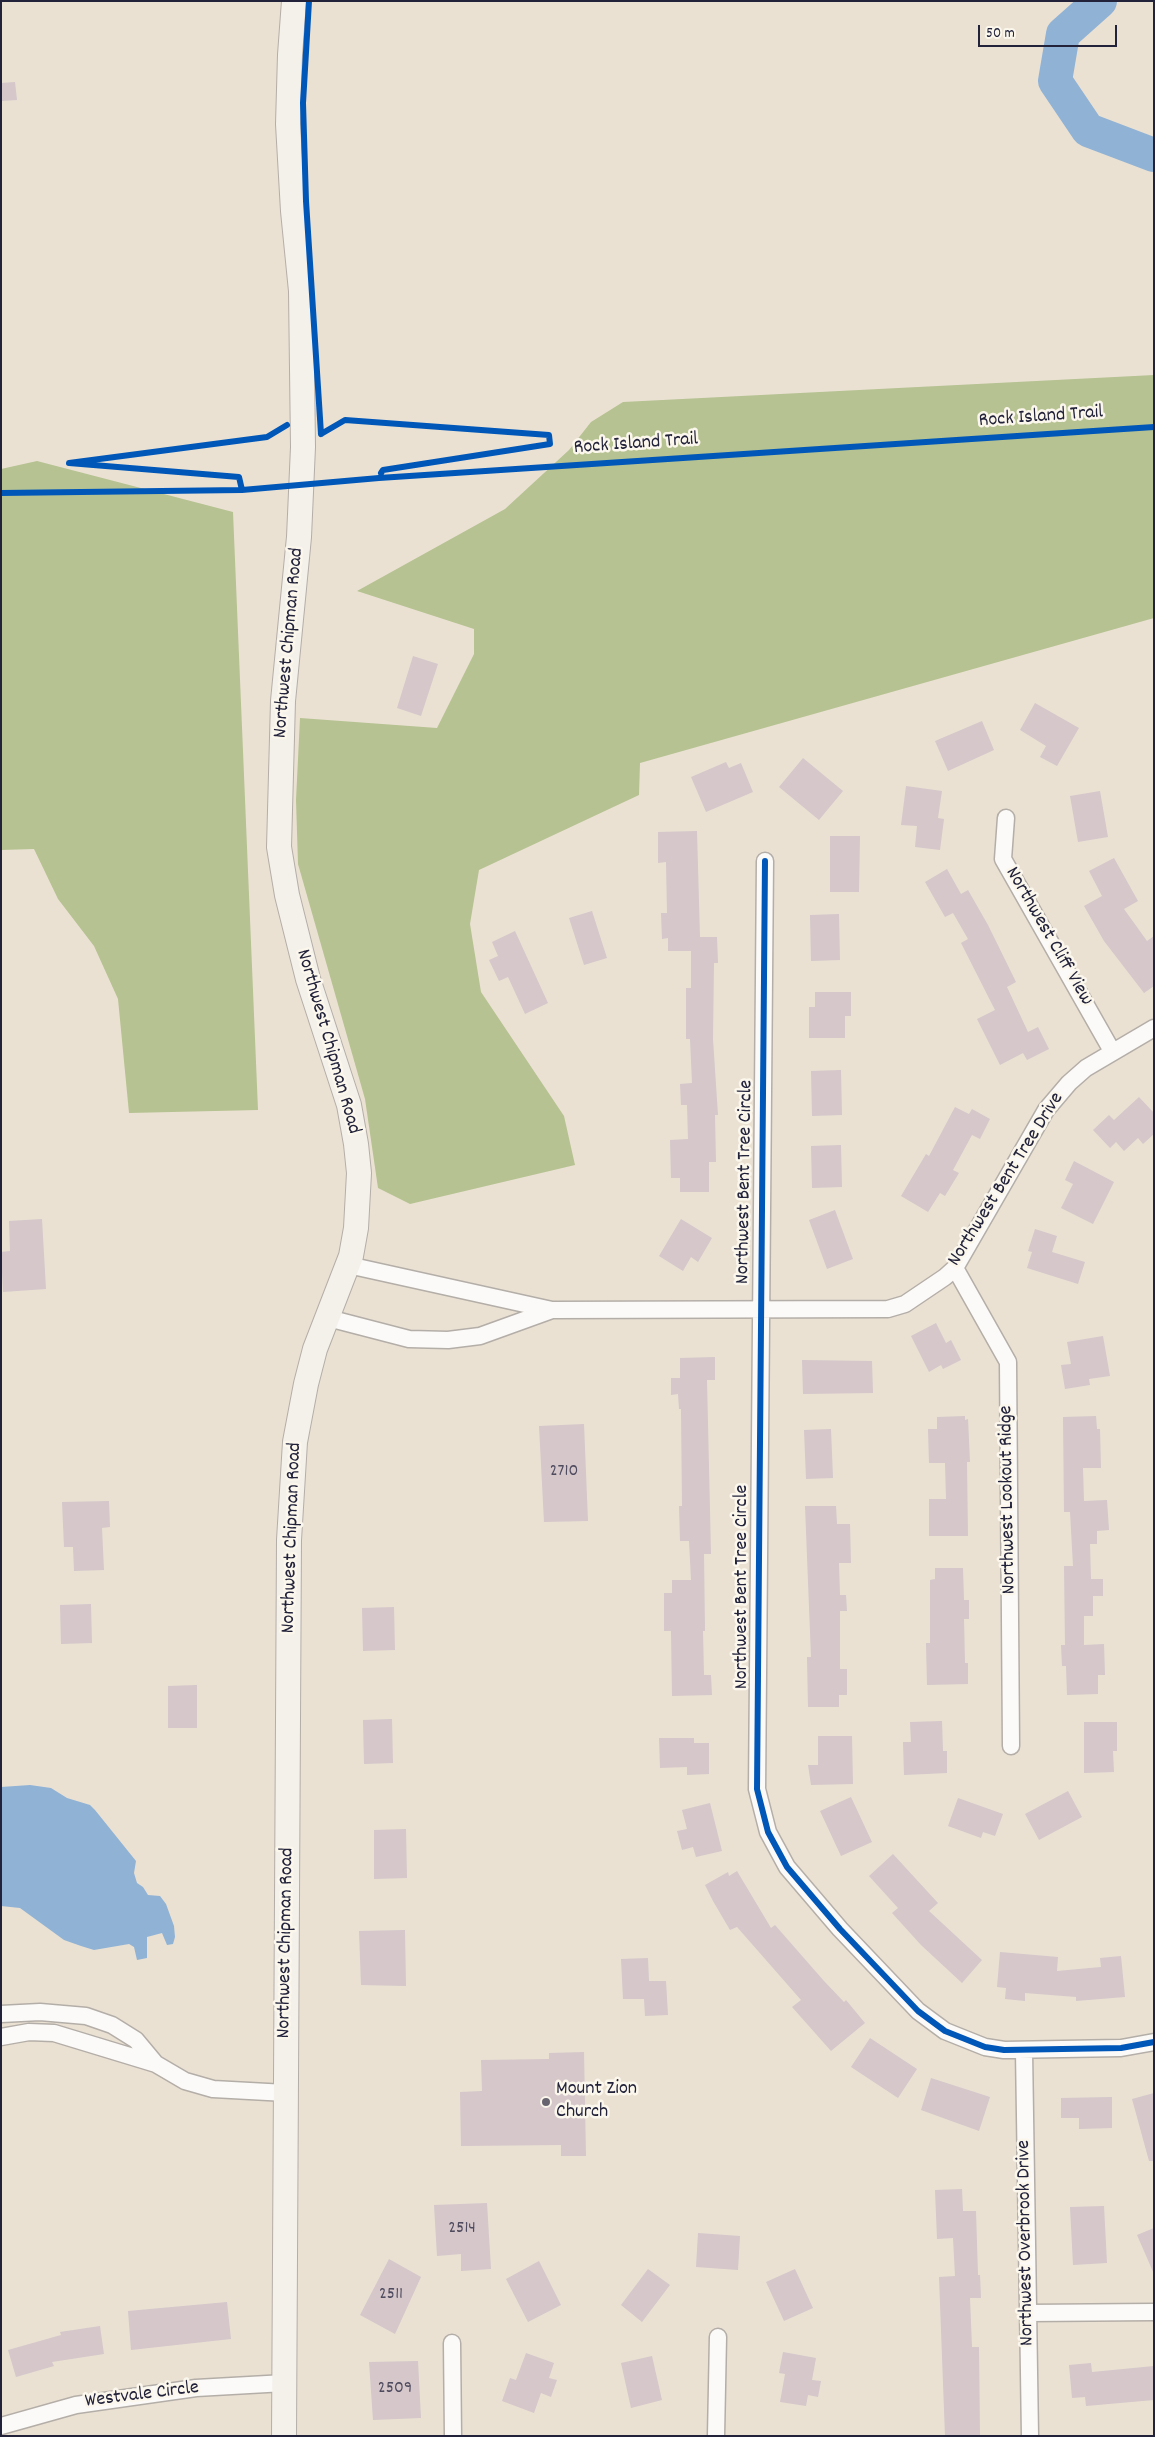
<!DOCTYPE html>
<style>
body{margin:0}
#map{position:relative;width:1155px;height:2437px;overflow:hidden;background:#eae1d3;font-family:Dekko,sans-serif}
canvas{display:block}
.frame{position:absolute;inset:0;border:2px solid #22223b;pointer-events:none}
.scale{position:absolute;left:978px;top:25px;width:139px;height:22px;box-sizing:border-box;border:2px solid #22223b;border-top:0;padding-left:6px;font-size:15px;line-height:18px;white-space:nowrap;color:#22223b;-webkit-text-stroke:4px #fbf7ec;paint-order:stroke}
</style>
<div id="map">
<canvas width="1155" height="2437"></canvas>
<div class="frame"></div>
<div class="scale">50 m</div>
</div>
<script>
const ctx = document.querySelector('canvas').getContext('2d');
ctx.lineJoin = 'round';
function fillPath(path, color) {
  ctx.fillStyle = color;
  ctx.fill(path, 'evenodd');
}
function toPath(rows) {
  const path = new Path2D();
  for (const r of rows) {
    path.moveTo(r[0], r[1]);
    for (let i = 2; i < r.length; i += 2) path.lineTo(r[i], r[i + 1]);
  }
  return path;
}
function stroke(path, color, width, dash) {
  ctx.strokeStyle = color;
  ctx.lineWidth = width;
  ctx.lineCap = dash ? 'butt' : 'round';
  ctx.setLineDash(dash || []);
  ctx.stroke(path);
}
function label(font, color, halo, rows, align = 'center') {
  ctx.font = font + ' Dekko,sans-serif';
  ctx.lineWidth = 5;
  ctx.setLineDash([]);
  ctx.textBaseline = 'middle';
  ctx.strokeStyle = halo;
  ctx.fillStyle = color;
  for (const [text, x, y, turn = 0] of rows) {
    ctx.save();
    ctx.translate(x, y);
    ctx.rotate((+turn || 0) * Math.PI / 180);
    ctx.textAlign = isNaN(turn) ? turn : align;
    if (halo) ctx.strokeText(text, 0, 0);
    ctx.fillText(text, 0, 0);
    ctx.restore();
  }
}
fillPath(toPath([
 [1154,375,1154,618,640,763,639,795,479,870,470,924,481,992,564,1116,575,1165,410,1204,378,1188,365,1099,298,864,296,800,300,718,437,728,474,654,474,629,357,591,505,509,569,450,591,422,623,402],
 [37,461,233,512,258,1110,129,1113,118,999,94,946,58,899,34,849,1,850,1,469]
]), '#b6c291');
fillPath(toPath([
 [30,1785,51,1788,67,1798,90,1805,95,1810,136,1861,134,1873,137,1883,143,1887,148,1895,160,1896,166,1904,174,1926,175,1937,173,1944,167,1945,162,1933,147,1937,147,1958,137,1960,134,1947,129,1944,94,1950,81,1946,64,1940,20,1908,1,1906,1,1787]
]), '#90b2d5');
stroke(toPath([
 [1100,1,1063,34,1055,81,1088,130,1154,155]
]), '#90b2d5', 34);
fillPath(toPath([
 [15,82,17,100,1,101,1,83],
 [413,656,438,664,421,716,397,708],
 [1035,703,1079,728,1057,766,1040,757,1046,746,1020,730],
 [982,721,994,750,948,771,935,741],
 [803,758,843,791,819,820,779,787],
 [726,762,729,768,741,763,753,792,706,812,691,777],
 [906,786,942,791,938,818,944,819,940,850,915,847,917,826,901,825],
 [1100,791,1108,837,1078,842,1070,796],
 [697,831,700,937,717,937,718,963,714,963,713,1039,718,1115,715,1115,716,1162,709,1162,709,1192,680,1192,680,1178,671,1178,670,1140,688,1139,687,1105,681,1105,680,1084,692,1083,690,1039,686,1039,686,988,691,988,691,951,668,951,668,938,662,939,661,913,667,913,666,862,658,863,658,832],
 [830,836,860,836,859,892,830,892],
 [1114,858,1138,901,1124,909,1147,941,1154,936,1154,986,1144,993,1104,941,1084,906,1102,896,1089,871],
 [947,869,961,894,968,890,988,925,1016,982,1007,987,1028,1032,1038,1027,1049,1049,1027,1060,1023,1053,1000,1065,977,1019,995,1010,961,943,968,939,953,913,945,917,925,882],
 [592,911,607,958,584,965,569,918],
 [839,914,840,960,811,961,810,915],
 [515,931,548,1003,525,1014,508,977,499,981,489,960,498,956,492,942],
 [815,992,851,992,851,1016,845,1016,845,1038,809,1038,809,1007,815,1007],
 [841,1070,842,1115,812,1116,811,1071],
 [1139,1097,1154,1113,1154,1134,1143,1144,1138,1138,1124,1151,1116,1142,1110,1148,1093,1130,1109,1115,1114,1120],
 [955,1107,969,1114,972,1109,990,1119,980,1139,972,1135,953,1170,959,1173,945,1196,940,1193,928,1212,901,1196,926,1154,929,1156],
 [841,1145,842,1187,812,1188,811,1146],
 [1074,1161,1114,1182,1093,1224,1061,1208,1073,1184,1065,1180],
 [835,1210,853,1259,827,1269,809,1220],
 [42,1219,46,1289,3,1292,1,1252,10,1251,9,1221],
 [681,1219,712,1238,698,1262,691,1257,683,1271,659,1256],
 [1035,1229,1057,1236,1052,1252,1085,1262,1078,1284,1027,1268,1032,1252,1028,1251],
 [936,1323,946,1343,951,1340,961,1360,943,1369,941,1365,929,1372,911,1336],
 [1103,1336,1110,1376,1089,1379,1090,1385,1065,1389,1061,1365,1071,1364,1067,1342],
 [715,1357,715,1380,707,1380,711,1554,704,1554,705,1631,703,1631,704,1675,711,1675,712,1695,672,1696,671,1631,664,1631,664,1593,672,1593,672,1580,691,1580,689,1541,680,1541,679,1506,682,1506,681,1409,679,1409,678,1394,671,1395,671,1378,680,1378,680,1358],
 [802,1360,872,1361,873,1393,803,1394],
 [965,1416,965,1420,968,1419,970,1462,967,1462,968,1536,929,1536,929,1499,946,1499,945,1463,929,1463,928,1429,937,1429,937,1417],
 [1096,1416,1097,1429,1100,1429,1101,1468,1083,1468,1084,1501,1107,1500,1109,1530,1097,1531,1097,1544,1090,1544,1091,1579,1103,1579,1103,1596,1093,1596,1093,1616,1084,1616,1084,1645,1104,1644,1105,1675,1098,1675,1098,1694,1067,1695,1066,1666,1062,1666,1061,1645,1065,1645,1064,1566,1073,1566,1070,1512,1064,1512,1063,1417],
 [584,1424,588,1521,544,1522,539,1426],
 [831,1429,833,1478,806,1479,804,1430],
 [109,1501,110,1527,102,1528,104,1570,74,1571,73,1547,64,1547,62,1502],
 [805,1506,836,1506,837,1524,850,1524,851,1563,839,1563,840,1595,846,1595,847,1611,840,1611,840,1669,847,1669,847,1695,839,1695,839,1707,808,1707,807,1657,811,1657],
 [935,1568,963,1568,964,1600,969,1600,969,1619,964,1619,965,1663,968,1663,968,1684,927,1685,926,1643,930,1643,930,1580,935,1579],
 [91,1604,92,1643,61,1644,60,1605],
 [394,1607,395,1650,363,1651,362,1608],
 [197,1685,197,1728,168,1728,168,1686],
 [392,1719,393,1763,364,1764,363,1720],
 [942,1721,943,1751,947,1751,947,1773,904,1775,903,1742,911,1742,910,1722],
 [1084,1722,1117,1722,1117,1751,1113,1751,1114,1772,1084,1773],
 [818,1736,852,1736,853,1784,811,1785,808,1765,818,1765],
 [659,1738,694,1738,694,1743,709,1743,709,1774,687,1775,687,1767,660,1768],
 [1068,1791,1082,1817,1039,1840,1025,1814],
 [851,1797,872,1842,841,1856,820,1811],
 [958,1798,1003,1814,995,1836,983,1832,981,1838,948,1826],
 [710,1803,722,1851,696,1857,693,1847,682,1850,677,1831,687,1829,682,1810],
 [406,1829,407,1878,374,1879,374,1830],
 [893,1854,938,1903,929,1911,982,1960,962,1983,921,1945,892,1913,898,1908,869,1876],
 [737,1871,771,1928,775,1925,824,1981,844,2002,846,2000,865,2023,831,2051,792,2007,801,2000,737,1927,730,1930,713,1901,705,1885,728,1872,729,1876],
 [405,1930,406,1986,361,1985,359,1931],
 [1000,1952,1058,1957,1057,1971,1101,1967,1100,1958,1121,1956,1125,1997,1076,2001,1076,1997,1025,1993,1025,2001,1005,1999,1006,1988,997,1987],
 [648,1958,649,1981,666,1981,668,2015,645,2016,644,1999,623,1999,621,1959],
 [870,2038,917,2069,898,2098,851,2067],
 [584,2052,586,2156,561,2156,561,2145,461,2146,460,2092,482,2091,481,2060,549,2059,549,2053],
 [931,2078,990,2097,979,2131,921,2110],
 [1154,2093,1154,2161,1149,2161,1132,2099],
 [1112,2097,1112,2128,1079,2129,1079,2118,1061,2118,1061,2098],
 [962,2189,963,2211,976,2211,978,2275,980,2275,981,2298,970,2298,972,2347,979,2347,980,2436,945,2436,939,2277,955,2276,953,2238,937,2239,935,2190],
 [487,2203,491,2269,461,2271,461,2254,437,2256,434,2205],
 [1104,2206,1107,2263,1073,2265,1070,2207],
 [1154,2228,1154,2274,1137,2235],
 [698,2233,740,2236,738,2270,696,2267],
 [389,2259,421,2277,395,2334,360,2315],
 [539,2261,561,2305,528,2322,506,2279],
 [648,2269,670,2285,642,2322,621,2305],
 [795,2269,813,2308,784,2321,766,2282],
 [227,2302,231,2339,131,2350,128,2311],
 [100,2326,104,2354,52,2362,54,2366,16,2377,8,2350,61,2335,60,2332],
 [783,2352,816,2358,812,2380,821,2381,818,2397,808,2395,806,2406,780,2402,785,2374,779,2373],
 [526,2353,554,2363,549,2378,557,2380,551,2397,541,2393,534,2413,502,2401,510,2378,516,2380],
 [652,2356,662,2400,631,2408,621,2363],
 [418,2361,421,2418,373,2420,369,2362],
 [1091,2363,1092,2372,1154,2366,1154,2400,1086,2406,1085,2397,1072,2398,1069,2365]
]), '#d5c7ca');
const street = toPath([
 [1006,818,1003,859,1112,1051],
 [765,861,757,1789,768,1832,787,1867,840,1929,918,2011,945,2031,985,2047,1004,2050,1121,2048,1154,2042],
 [348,1265,552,1310,888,1309,905,1304,945,1277,955,1268,1046,1110,1069,1083,1086,1068,1154,1028],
 [955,1268,1008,1362,1011,1746],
 [328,1318,409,1339,448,1340,480,1336,552,1310],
 [1,2014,40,2012,86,2016,112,2025,136,2040,156,2064],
 [1,2037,29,2032,54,2033,156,2064,185,2081,213,2089,286,2093],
 [1024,2051,1030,2436],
 [1028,2313,1154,2312],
 [452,2343,453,2436],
 [1,2426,76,2405,196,2388,285,2383],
 [716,2436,718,2337]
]);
const secondary = toPath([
 [284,2436,289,1540,295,1442,306,1384,315,1349,351,1256,356,1228,359,1173,356,1144,349,1105,308,979,287,895,279,847,283,701,299,537,303,447,301,291,293,211,288,124,290,55,294,1]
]);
stroke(street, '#b4aea8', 19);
stroke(secondary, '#b4aea8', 26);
stroke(street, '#fcfaf8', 16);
stroke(secondary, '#f4f0ea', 24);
stroke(toPath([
 [309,1,303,103,306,201,321,434],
 [321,434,345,420,549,435,550,444,383,470,381,473],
 [242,490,239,477,69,463,267,437,287,425],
 [1,493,242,490,379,478,1154,427],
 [765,861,757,1789,768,1832,787,1867,840,1929,918,2011,945,2031,985,2047,1004,2050,1121,2048,1154,2042]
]), '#0057b8', 6);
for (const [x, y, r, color] of [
 [546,2102,5,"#686570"]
]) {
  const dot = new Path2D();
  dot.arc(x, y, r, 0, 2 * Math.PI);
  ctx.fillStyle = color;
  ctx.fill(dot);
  stroke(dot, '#fbf7ec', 2);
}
label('18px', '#4f4b5f', null, [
 ["2710",564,1473],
 ["2514",462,2230],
 ["2511",391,2296],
 ["2509",395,2390]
]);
label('20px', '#22223b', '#fbf7ec', [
 ["Rock Island Trail",1041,418,-4],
 ["Rock Island Trail",636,445,-4],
 ["Northwest Chipman Road",290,643,-85],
 ["Northwest Cliff View",1048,937,60],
 ["Northwest Chipman Road",327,1042,74],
 ["Northwest Bent Tree Drive",1007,1180,-58],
 ["Northwest Bent Tree Circle",746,1182,-89],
 ["Northwest Lookout Ridge",1009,1500,-91],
 ["Northwest Chipman Road",293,1538,-88],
 ["Northwest Bent Tree Circle",743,1587,-90],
 ["Northwest Chipman Road",287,1943,-89],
 ["Northwest Overbrook Drive",1027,2243,-91],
 ["Westvale Circle",142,2396,-7]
]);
label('20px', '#22223b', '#fbf7ec', [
 ["Mount Zion",556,2090],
 ["Church",556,2113]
], 'left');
</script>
